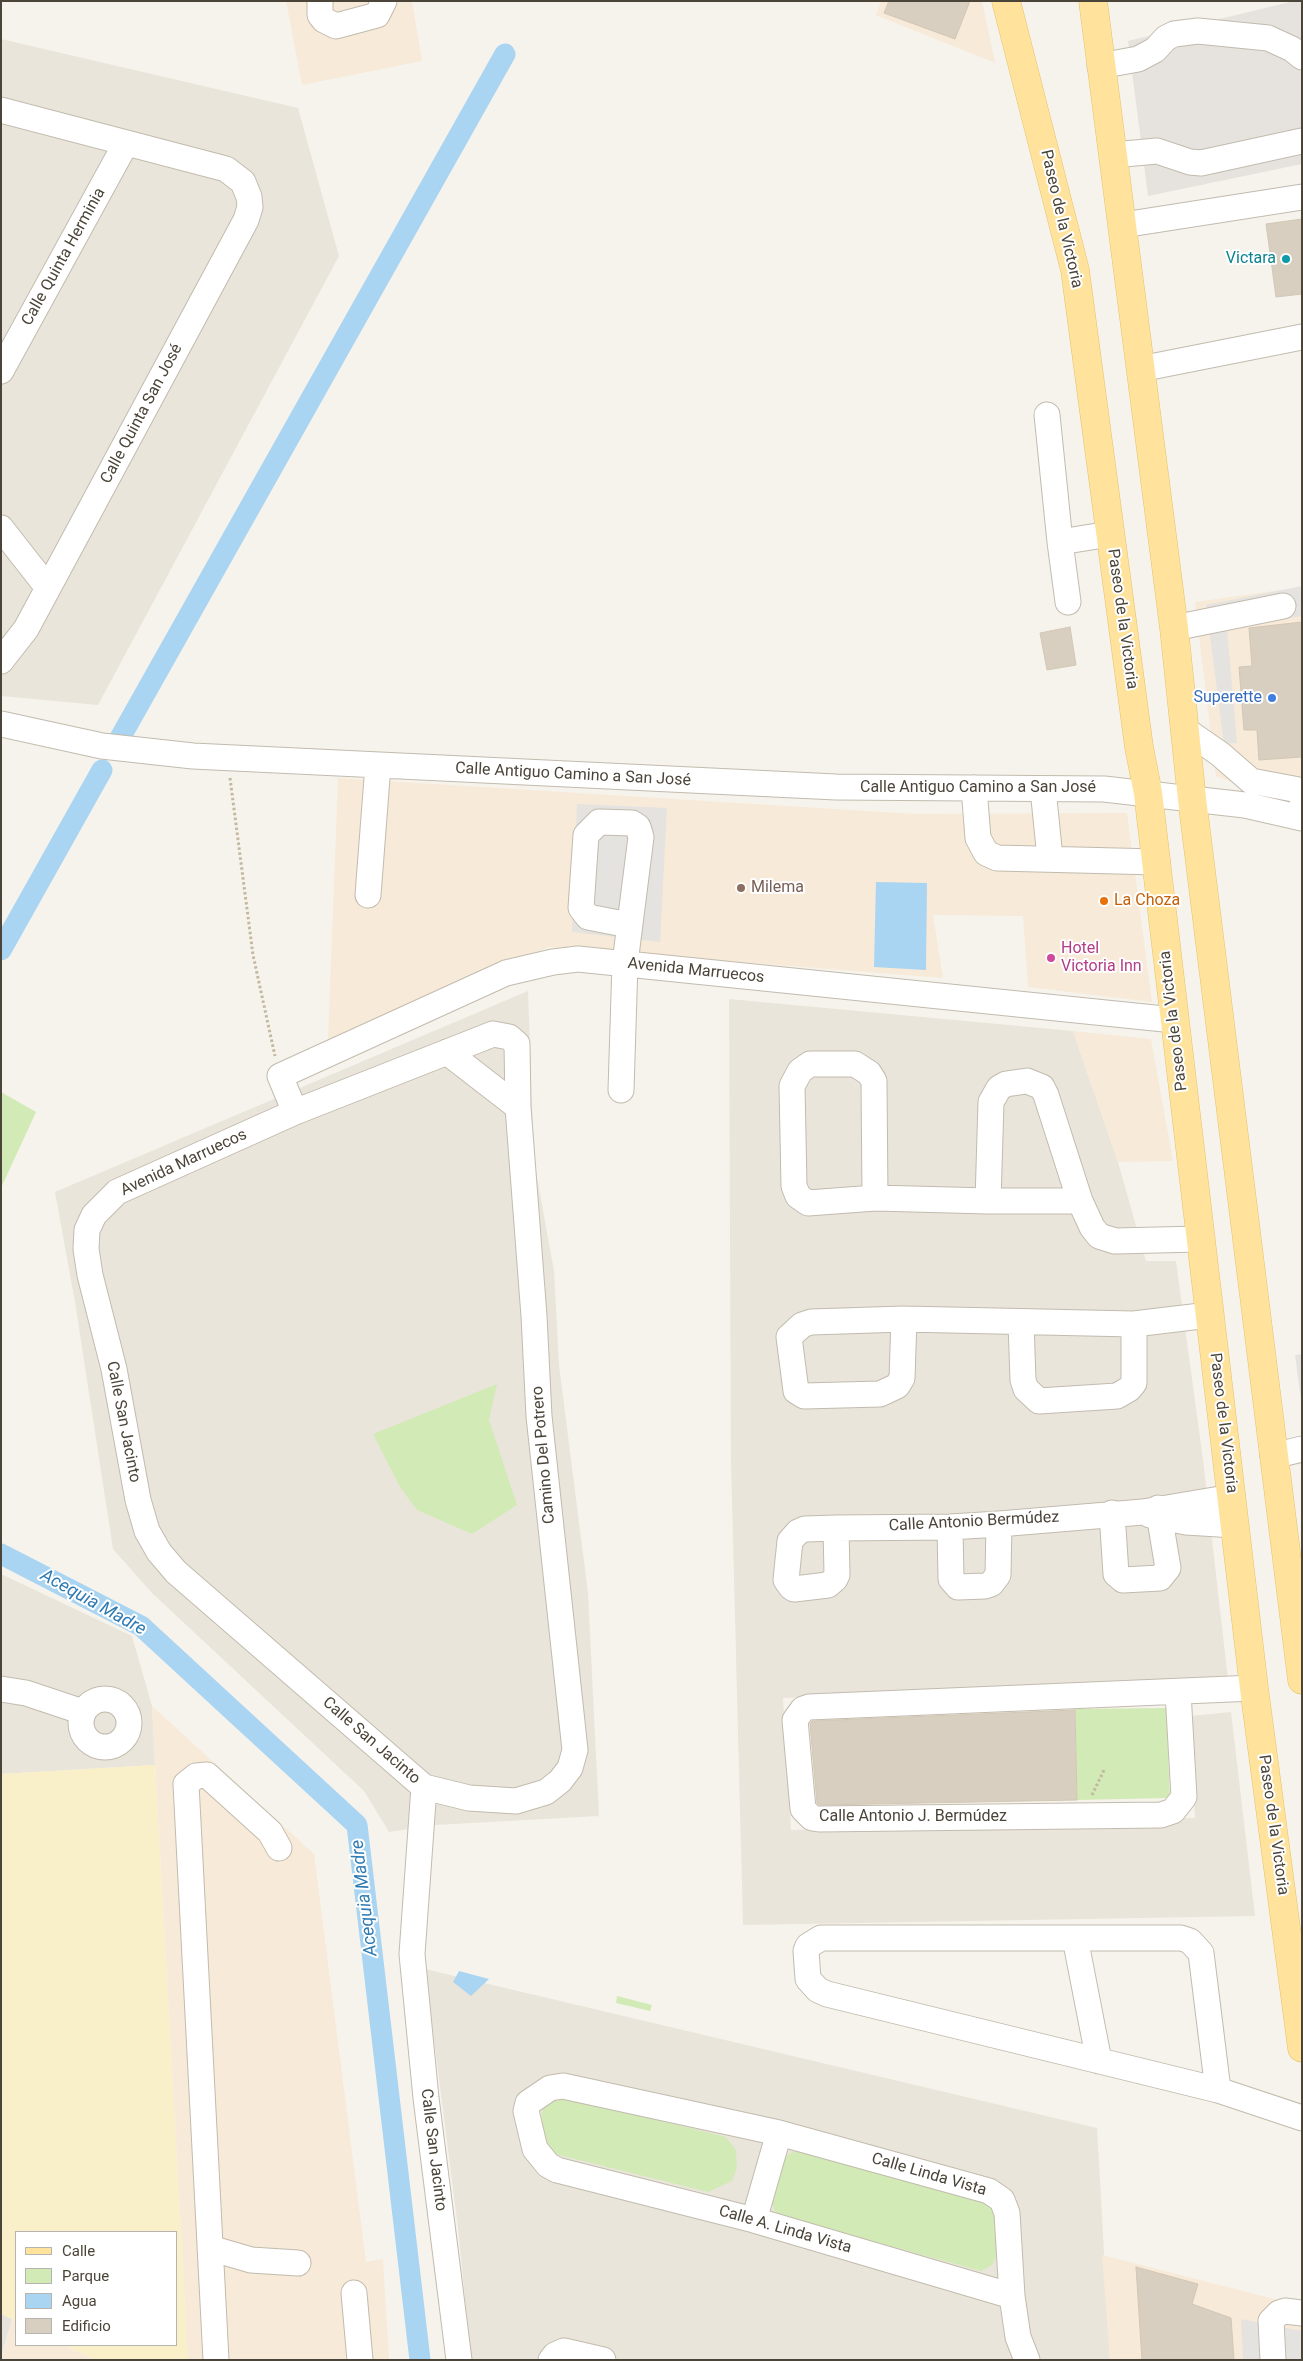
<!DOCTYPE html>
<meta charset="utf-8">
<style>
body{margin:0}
#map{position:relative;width:1303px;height:2361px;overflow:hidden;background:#f6f3ec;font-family:Roboto,sans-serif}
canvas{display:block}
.frame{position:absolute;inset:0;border:2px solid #4b4439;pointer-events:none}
.legend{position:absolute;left:15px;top:2231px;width:162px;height:115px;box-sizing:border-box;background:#fff;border:1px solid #b7b4b0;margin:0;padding:6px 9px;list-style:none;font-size:15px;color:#4b4439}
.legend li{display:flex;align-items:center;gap:10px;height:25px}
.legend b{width:25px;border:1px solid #b7b4b0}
</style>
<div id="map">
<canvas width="1303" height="2361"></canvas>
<div class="frame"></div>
<ul class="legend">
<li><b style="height:6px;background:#ffe39c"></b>Calle</li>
<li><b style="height:14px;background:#d2eab5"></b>Parque</li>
<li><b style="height:14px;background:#a9d4f2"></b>Agua</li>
<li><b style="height:14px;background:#d8cfc1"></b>Edificio</li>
</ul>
</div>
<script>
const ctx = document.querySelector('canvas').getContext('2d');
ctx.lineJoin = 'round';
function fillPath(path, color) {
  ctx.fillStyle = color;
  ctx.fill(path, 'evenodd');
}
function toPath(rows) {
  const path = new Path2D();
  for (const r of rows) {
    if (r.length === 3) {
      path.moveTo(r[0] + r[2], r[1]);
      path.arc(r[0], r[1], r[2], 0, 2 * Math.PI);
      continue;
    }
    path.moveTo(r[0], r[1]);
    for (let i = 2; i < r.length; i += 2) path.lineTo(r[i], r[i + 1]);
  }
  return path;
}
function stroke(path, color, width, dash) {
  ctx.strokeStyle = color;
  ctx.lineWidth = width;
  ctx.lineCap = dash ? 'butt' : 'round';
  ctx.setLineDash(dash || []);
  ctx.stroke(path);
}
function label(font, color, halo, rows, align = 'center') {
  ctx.font = font + ' Roboto,sans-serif';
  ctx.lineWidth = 4;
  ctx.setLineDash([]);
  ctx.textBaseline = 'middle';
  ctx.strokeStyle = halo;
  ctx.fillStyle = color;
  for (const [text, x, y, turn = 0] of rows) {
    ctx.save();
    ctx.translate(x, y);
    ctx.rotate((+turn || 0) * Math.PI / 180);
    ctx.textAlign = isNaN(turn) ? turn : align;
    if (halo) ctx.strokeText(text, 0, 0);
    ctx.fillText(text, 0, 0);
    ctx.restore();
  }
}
fillPath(toPath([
 [1,39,298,108,339,256,98,705,1,696],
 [528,991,534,1161,554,1271,559,1365,588,1593,599,1816,435,1825,389,1832,364,1791,152,1593,113,1549,75,1302,55,1192],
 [729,999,1073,1031,1118,1162,1146,1261,1176,1261,1203,1460,1228,1680,783,1698,791,1830,1195,1818,1190,1716,1231,1712,1255,1916,743,1925,731,1463],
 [1,1574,132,1636,152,1706,155,1765,1,1774],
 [425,1969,1097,2128,1110,2360,471,2360,458,2228]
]), '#eae5da');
fillPath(toPath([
 [286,1,412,1,422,61,302,85],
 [881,1,982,1,995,63,876,15],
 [1302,587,1302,802,1257,792,1216,776,1195,602],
 [338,778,915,814,1127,813,1152,1002,1028,987,1023,916,933,915,943,978,549,947,328,1042],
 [1073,1031,1151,1039,1173,1161,1118,1162],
 [152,1706,314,1854,366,2262,383,2259,389,2360,188,2360],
 [1102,2255,1302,2306,1302,2360,1110,2360],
 [12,2319,16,2321,16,2345,64,2345,95,2360,1,2360]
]), '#f7ead8');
fillPath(toPath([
 [1294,1,1302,1,1302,164,1148,196,1128,41],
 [1,2314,12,2319,1,2357]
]), '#e6e2dd');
fillPath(toPath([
 [1,1092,36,1112,1,1188],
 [497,1384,489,1420,517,1505,472,1534,417,1510,400,1487,373,1434],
 [1166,1708,1170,1798,1077,1800,1075,1709],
 [617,1996,652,2005,650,2011,616,2003],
 [559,2096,726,2137,736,2150,737,2168,732,2181,708,2192,551,2153,545,2143,541,2120,543,2104],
 [794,2151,991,2198,996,2207,998,2254,992,2265,981,2271,777,2215,770,2200,776,2163]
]), '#d2eab5');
fillPath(toPath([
 [155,1765,188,2360,95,2360,64,2345,176,2345,176,2232,16,2232,16,2321,1,2314,1,1774]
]), '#f9efc9');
fillPath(toPath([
 [1302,586,1302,616,1227,629,1237,743,1224,744,1206,605],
 [577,804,667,808,660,942,572,932],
 [1302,1354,1302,1408,1295,1355],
 [1241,2319,1302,2331,1302,2360,1243,2360]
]), '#e5e3e0');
fillPath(toPath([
 [876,882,927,883,926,970,874,967],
 [459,1971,489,1979,471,1996,453,1982]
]), '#a9d4f2');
stroke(toPath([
 [120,738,505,54],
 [1,950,102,770],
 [1,1554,141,1626,357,1825,420,2360]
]), '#a9d4f2', 21);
const building = toPath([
 [889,1,970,1,955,39,884,13,889,1],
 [1302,219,1302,294,1276,297,1266,224,1302,219],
 [1302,622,1302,757,1259,760,1257,730,1244,730,1239,667,1252,666,1249,628,1302,622],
 [1070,627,1076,665,1047,670,1040,633,1070,627],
 [1075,1710,1077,1800,820,1805,817,1803,810,1724,812,1721,1075,1710],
 [1136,2267,1198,2284,1192,2304,1231,2318,1234,2360,1142,2360,1136,2267]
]);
fillPath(building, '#d8cfc1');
stroke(building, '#d3c7b4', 1);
const minor = toPath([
 [320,1,320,15,324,20,336,26,377,15,384,1],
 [1100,66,1138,59,1155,50,1166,38,1174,34,1198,31,1268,38,1292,49,1302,57],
 [1,110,226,169,243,182,249,197,250,207,246,220,26,629,1,661],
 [1113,155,1157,151,1190,162,1201,163,1302,141],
 [1123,225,1302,197],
 [1140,369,1302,337],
 [1,371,126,143],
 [1047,415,1060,542,1110,534],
 [1,528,48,588],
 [1060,542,1068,602],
 [1174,628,1283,606],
 [1,724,102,746,193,756,836,787,1104,789,1245,805,1302,818],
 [1184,729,1220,754,1251,781,1299,790,1302,798],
 [974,788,978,838,986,853,997,858,1157,862],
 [1043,789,1050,858],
 [368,895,378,765],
 [493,1034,509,1037,517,1044,518,1107,534,1316,539,1416,575,1750,570,1768,560,1781,546,1792,516,1801,469,1798,424,1787,176,1572,159,1552,147,1531,138,1500,114,1369,90,1275,86,1249,87,1230,94,1215,117,1192,295,1112,493,1034],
 [447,1052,518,1107],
 [621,1090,625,963,641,837,638,827,632,823,599,822,586,835,581,908,588,917,629,925],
 [295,1112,280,1076,506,973,553,962,578,959,1174,1020],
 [875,1198,874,1081,869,1073,855,1064,810,1064,800,1071,792,1086,794,1186,798,1196,808,1203,875,1198,988,1201,1080,1201],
 [988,1201,991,1102,999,1088,1006,1084,1027,1081,1042,1087,1046,1095,1080,1201,1092,1227,1099,1236,1115,1241,1200,1239],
 [904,1319,902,1378,897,1386,880,1394,804,1396,796,1391,789,1337,802,1325,811,1322,904,1319,1134,1324,1209,1315],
 [1021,1323,1023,1380,1026,1389,1039,1401,1117,1396,1129,1389,1134,1383,1134,1324],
 [1273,1456,1302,1449],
 [1112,1513,1116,1574,1123,1580,1160,1578,1168,1568,1158,1508],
 [1150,1515,1186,1522,1235,1525],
 [950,1527,951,1579,958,1587,985,1586,991,1584,998,1575,999,1524],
 [836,1528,837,1575,835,1579,828,1585,794,1589,791,1587,786,1580,790,1541,798,1532,805,1529,836,1528,950,1527,999,1524,1143,1512,1232,1497],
 [1,1689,26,1693,83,1712],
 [1178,1692,1184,1797,1173,1811,1161,1815,819,1819,812,1818,803,1809,795,1720,803,1709,809,1707,1254,1688],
 [105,1723,24],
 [424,1787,412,1954,426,2098,459,2360],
 [1075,1938,1099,2061],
 [1218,2090,1201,1953,1190,1941,1181,1938,821,1938,808,1946,806,1951,808,1979,818,1990,827,1994,1218,2090,1302,2118],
 [754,2220,779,2133],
 [210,2248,251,2260,298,2263],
 [354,2293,360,2360],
 [1012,2296,754,2220,557,2170,548,2165,535,2149,526,2111,528,2103,550,2088,563,2086,779,2133,989,2191,1002,2200,1007,2213,1012,2296,1018,2337,1027,2360],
 [216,2360,186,1784,196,1776,207,1775,270,1832,279,1848],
 [551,2360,555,2355,564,2351,603,2360],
 [1273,2360,1271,2321,1279,2313,1285,2311,1302,2313]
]);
const major = toPath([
 [1006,1,1075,270,1139,747,1148,793,1254,1688,1302,2048],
 [1093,1,1174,628,1192,799,1302,1680]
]);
stroke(minor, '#c2bbae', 27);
stroke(major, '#e6c16a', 29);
stroke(toPath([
 [230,778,253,955,275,1056],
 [1092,1795,1105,1768]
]), '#c4b79f', 3, [2.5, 2.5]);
stroke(minor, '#fff', 25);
stroke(major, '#ffe39c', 28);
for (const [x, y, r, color] of [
 [1286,259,5,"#0f9aa8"],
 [1272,698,5,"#3f7fe0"],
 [741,888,5,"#8d6e63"],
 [1104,901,5,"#e8710a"],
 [1051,958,5,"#d1479c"]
]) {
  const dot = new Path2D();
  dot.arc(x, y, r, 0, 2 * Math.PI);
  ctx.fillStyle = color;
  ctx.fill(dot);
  stroke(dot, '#fff', 2);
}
label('16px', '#4b4439', '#fff', [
 ["Paseo de la Victoria",1061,219,77],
 ["Calle Quinta Herminia",64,257,-61],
 ["Calle Quinta San José",142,414,-62],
 ["Paseo de la Victoria",1122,619,82],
 ["Calle Antiguo Camino a San José",573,775,3],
 ["Calle Antiguo Camino a San José",978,788],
 ["Avenida Marruecos",696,971,6],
 ["Paseo de la Victoria",1174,1021,-97],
 ["Avenida Marruecos",184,1163,-25],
 ["Calle San Jacinto",123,1422,79],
 ["Paseo de la Victoria",1223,1423,83],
 ["Camino Del Potrero",544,1455,-95],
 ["Calle Antonio Bermúdez",974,1522,-3],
 ["Calle San Jacinto",371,1741,41],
 ["Calle Antonio J. Bermúdez",913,1817],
 ["Paseo de la Victoria",1273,1825,82],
 ["Calle San Jacinto",433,2150,83],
 ["Calle Linda Vista",929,2175,16],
 ["Calle A. Linda Vista",785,2230,16]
]);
label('16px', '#0d838f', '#fff', [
 ["Victara",1276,259]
], 'right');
label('16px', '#366cbe', '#fff', [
 ["Superette",1262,698]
], 'right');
label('16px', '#785e54', '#fff', [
 ["Milema",751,888]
], 'left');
label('16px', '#c56008', '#fff', [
 ["La Choza",1114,901]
], 'left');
label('16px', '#b23c85', '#fff', [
 ["Hotel",1061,949],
 ["Victoria Inn",1061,967]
], 'left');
label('italic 18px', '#2e7ab2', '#fff', [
 ["Acequia Madre",93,1603,29],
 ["Acequia Madre",365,1898,-97]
]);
</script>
